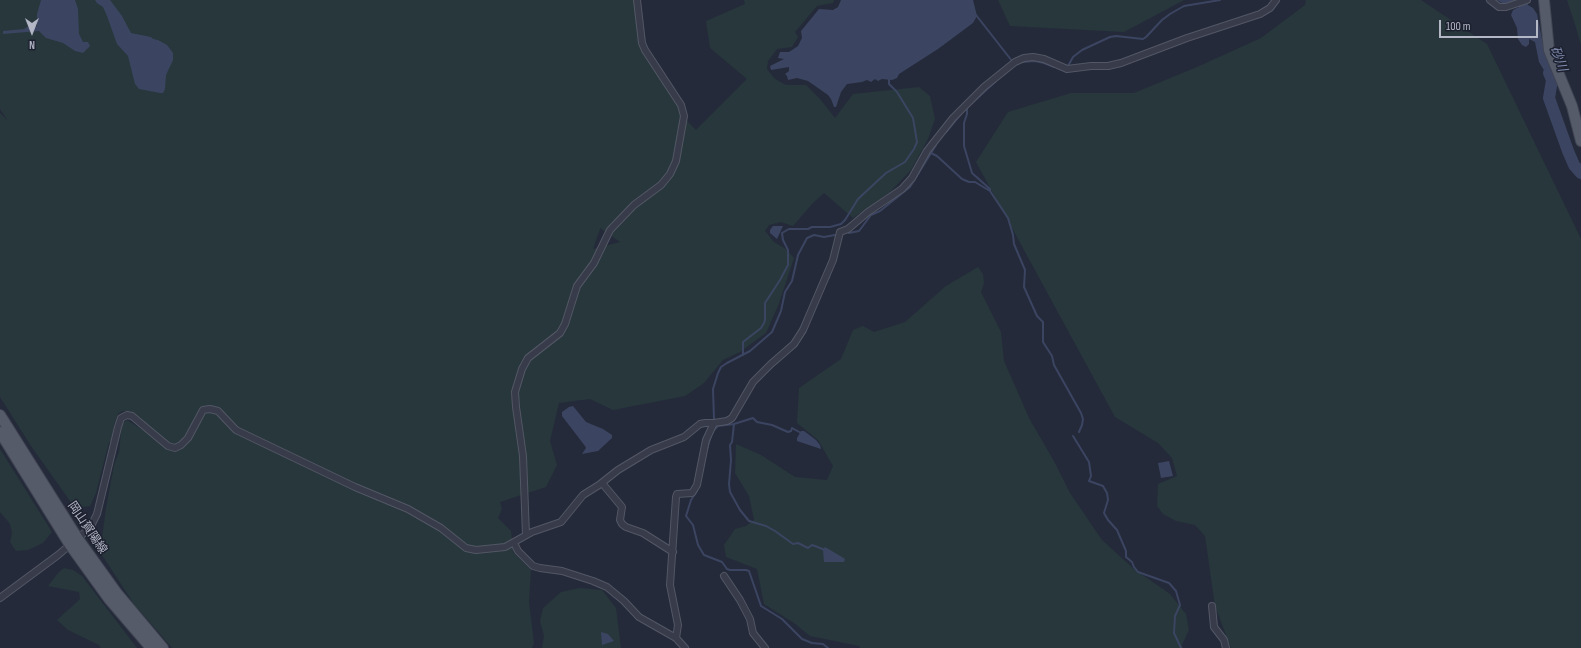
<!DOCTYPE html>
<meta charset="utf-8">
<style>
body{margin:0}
#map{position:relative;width:1581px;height:648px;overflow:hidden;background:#242a3a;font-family:"Sofia Sans Condensed",sans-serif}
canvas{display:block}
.north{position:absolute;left:12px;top:12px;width:40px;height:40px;-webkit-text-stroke:3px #1d212f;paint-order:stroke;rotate:180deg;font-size:11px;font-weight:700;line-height:16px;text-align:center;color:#b3b7c6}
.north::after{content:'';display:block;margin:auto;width:14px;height:18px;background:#b3b7c6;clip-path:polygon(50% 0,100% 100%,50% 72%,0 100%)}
.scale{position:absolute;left:1439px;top:20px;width:99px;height:18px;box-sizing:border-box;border:2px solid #b3b7c6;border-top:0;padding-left:5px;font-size:12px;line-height:14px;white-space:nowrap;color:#b3b7c6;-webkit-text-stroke:3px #1d212f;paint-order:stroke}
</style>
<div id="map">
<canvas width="1581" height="648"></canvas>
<div class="north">N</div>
<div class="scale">100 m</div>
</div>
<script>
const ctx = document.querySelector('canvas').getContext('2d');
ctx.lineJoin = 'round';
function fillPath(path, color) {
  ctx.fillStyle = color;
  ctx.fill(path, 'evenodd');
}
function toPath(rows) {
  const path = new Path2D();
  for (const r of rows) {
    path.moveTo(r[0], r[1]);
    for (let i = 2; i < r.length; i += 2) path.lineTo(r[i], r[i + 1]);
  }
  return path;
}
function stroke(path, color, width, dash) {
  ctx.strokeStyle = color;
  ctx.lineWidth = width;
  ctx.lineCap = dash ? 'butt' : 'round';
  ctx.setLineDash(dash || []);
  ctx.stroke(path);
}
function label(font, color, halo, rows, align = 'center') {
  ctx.font = font + ' "Sofia Sans Condensed","Noto Sans JP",sans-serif';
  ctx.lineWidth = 3;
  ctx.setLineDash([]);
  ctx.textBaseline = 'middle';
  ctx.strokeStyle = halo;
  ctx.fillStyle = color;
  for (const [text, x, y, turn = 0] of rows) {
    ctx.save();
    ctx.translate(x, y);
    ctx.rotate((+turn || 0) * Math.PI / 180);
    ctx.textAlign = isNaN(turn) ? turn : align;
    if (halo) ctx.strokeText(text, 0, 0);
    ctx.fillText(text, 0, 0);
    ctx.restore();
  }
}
fillPath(toPath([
 [0,0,634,0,640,42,679,106,682,116,696,130,747,79,710,48,706,21,745,4,744,0,834,0,833,3,817,6,795,32,798,37,792,47,777,49,768,61,767,69,775,79,786,85,806,85,820,99,835,118,853,94,919,87,930,96,935,119,928,139,911,170,890,192,853,218,824,193,813,203,793,226,781,222,769,225,765,231,774,242,786,249,794,258,778,306,766,333,740,352,723,360,704,383,685,396,613,410,590,399,559,403,550,441,557,465,546,487,500,502,502,509,498,518,511,531,513,552,531,570,529,602,534,643,532,648,172,648,134,604,100,552,106,508,114,465,119,452,122,424,127,420,154,437,157,433,129,411,122,411,118,414,114,425,111,442,109,442,96,493,90,506,75,508,31,446,0,397,0,113,8,121,0,109],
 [600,229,600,228,620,242,593,249],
 [998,0,1184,0,1124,32,1010,26],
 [1306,0,1421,0,1487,44,1581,239,1581,648,1231,648,1215,606,1205,536,1195,525,1176,521,1163,514,1157,506,1158,484,1177,476,1172,458,1158,443,1115,417,976,162,1008,112,1071,93,1134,93,1197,67,1261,38,1305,5],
 [1567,0,1581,0,1581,45,1574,21],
 [978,267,983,274,984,283,981,292,1001,332,1004,361,1030,420,1054,461,1070,493,1102,540,1134,569,1170,594,1186,614,1189,630,1182,645,1183,648,860,648,859,646,810,636,794,623,764,604,757,569,726,557,724,545,735,529,746,526,754,520,749,496,735,473,736,444,761,455,795,477,827,480,833,466,818,440,797,423,799,388,841,359,853,330,863,326,874,332,905,322,946,286],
 [0,449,52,532,43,543,28,550,16,551,10,542,12,533,10,524,0,512],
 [64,568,73,570,82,576,137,648,101,648,99,645,68,630,57,620,80,599,79,592,48,586,59,572],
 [580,588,602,590,616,608,621,648,542,648,544,636,540,621,543,608,561,592]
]), '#27373c');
fillPath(toPath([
 [41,0,75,0,78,9,79,34,83,42,88,42,90,46,83,53,75,51,63,43,46,38,39,31,3,34,3,31,24,29,27,27,37,26,37,14],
 [95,0,110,0,122,16,131,33,151,37,153,39,158,40,167,45,173,53,173,60,166,75,165,89,163,93,160,93,139,89,135,84,128,56,117,44,107,16,103,7,97,3],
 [841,0,973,0,977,16,973,23,938,49,899,74,897,78,892,80,882,79,878,81,875,79,871,82,867,80,862,82,847,84,841,92,836,107,834,107,831,99,828,95,808,81,797,78,788,80,787,76,785,74,789,71,789,67,771,70,770,66,784,59,778,58,780,52,789,52,798,46,802,38,801,31,819,9,833,10,838,7],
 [1497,0,1526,0,1528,5,1533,8,1537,14,1544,49,1556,81,1552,94,1545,72,1539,62,1535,42,1529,39,1529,44,1526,47,1522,45,1518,39,1517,28,1511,15,1513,10,1519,7,1516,1,1508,3,1502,3],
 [773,226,783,226,777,239,770,233,770,230],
 [573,406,586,422,603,429,612,435,612,438,598,451,582,454,586,448,585,446,562,416,562,412,569,407],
 [801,431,804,431,816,440,820,445,821,449,797,441,797,438],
 [1169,461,1173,476,1161,478,1158,463],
 [825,547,842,557,845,559,844,562,824,562,823,550],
 [601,632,608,634,614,641,602,645]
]), '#3b4561');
stroke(toPath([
 [976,15,1012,61],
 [1022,62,1035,61,1044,63,1054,67],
 [1068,66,1073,57,1082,50,1110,37,1116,36,1143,39,1146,37,1162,20,1170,14,1184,6,1220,0],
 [971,104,996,81],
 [967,108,967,114,964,123,964,146,972,173,990,189,990,191],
 [946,132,961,114],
 [931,153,937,156,962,179,969,182,975,182,990,191,1008,218,1013,235,1014,244,1025,270,1024,287,1037,316,1043,322,1043,342,1052,356,1054,365,1081,413,1083,419,1082,425,1079,432],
 [849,233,859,231,871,215,880,211,910,187,936,145],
 [743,355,743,342,761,328,764,323,765,320,765,303,780,280,788,265,788,250,783,240,782,233,789,229,808,229,812,227,830,227,841,224,845,220,858,199,886,173,905,162,914,149,917,142,913,118,897,92,889,84,889,79],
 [714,419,713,389,718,373,721,367,727,363,750,351,772,332,781,311,785,292,792,281,798,255,807,238,814,235,824,237,835,235],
 [734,424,732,442,730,445,731,460,729,484,730,492,740,510,749,521,766,526,775,531,793,544,798,543,808,548,812,545,815,546,825,550],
 [714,430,718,426,734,424,753,418,757,422,772,425,788,432,791,431,792,428,801,433],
 [1073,436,1089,462,1091,476,1089,481,1103,486,1107,493,1108,500,1104,513,1108,520,1117,530,1126,551,1126,557,1132,562,1134,567,1138,572,1169,583,1176,591,1180,605,1175,616,1174,633,1181,648],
 [707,449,711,436],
 [699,487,701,476],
 [697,491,691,500,686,516,693,525,698,545,704,555,722,562,727,569,730,570,746,570,749,571,761,606,782,619,802,639,812,643,823,644,828,648]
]), '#3b4561', 2);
stroke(toPath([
 [1549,73,1552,80,1549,98,1568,151,1574,165,1581,173]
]), '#3b4561', 12);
const street = toPath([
 [1490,0,1499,7,1506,7,1527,0],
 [602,483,622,507,620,520,622,524,626,527,643,533,673,552],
 [526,535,523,456,516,407,515,392,522,369,528,358,560,333,565,324,577,286,594,263,610,230,634,205,661,185,670,174,676,161,684,116,681,105,645,50,642,43,637,0],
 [514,543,518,551,533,566,540,568,562,571,593,581,607,587,624,601,639,617,676,638,685,648],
 [724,576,740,600,750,619,753,633,765,648],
 [0,598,58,555,90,528,97,514,118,427,121,418,127,415,132,416,168,446,175,448,181,445,188,438,203,410,210,409,218,411,236,430,355,487,408,509,441,528,466,548,476,550,505,547,532,532,561,522,583,495,599,485,618,470,651,450,684,437,700,424,705,423,714,423,727,421,732,418,753,382,771,364,794,344,803,330,833,260,840,232,848,229,868,212,902,189,912,178,927,151,953,118,984,87,1015,62,1024,58,1033,57,1044,59,1067,69,1091,66,1108,66,1121,63,1187,38,1260,14,1270,8,1276,0],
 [1212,606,1214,627,1224,640,1226,648],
 [676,638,678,625,670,585,676,497,677,494,692,493,697,485,706,440,714,423]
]);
const primary = toPath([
 [1544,0,1549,50,1572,106,1581,141],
 [0,415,78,539,116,592,163,648],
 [0,432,70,545,109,599,151,648]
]);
stroke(street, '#535765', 8);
stroke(primary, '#414553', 12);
stroke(street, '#383c4a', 6);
stroke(primary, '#565b6a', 10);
label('12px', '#b3b7c6', '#1d212f', [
 ["岡山賀陽線",87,528,56]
]);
label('italic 13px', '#7d89ab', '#1d212f', [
 ["砂川",1558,59,70]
]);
</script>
